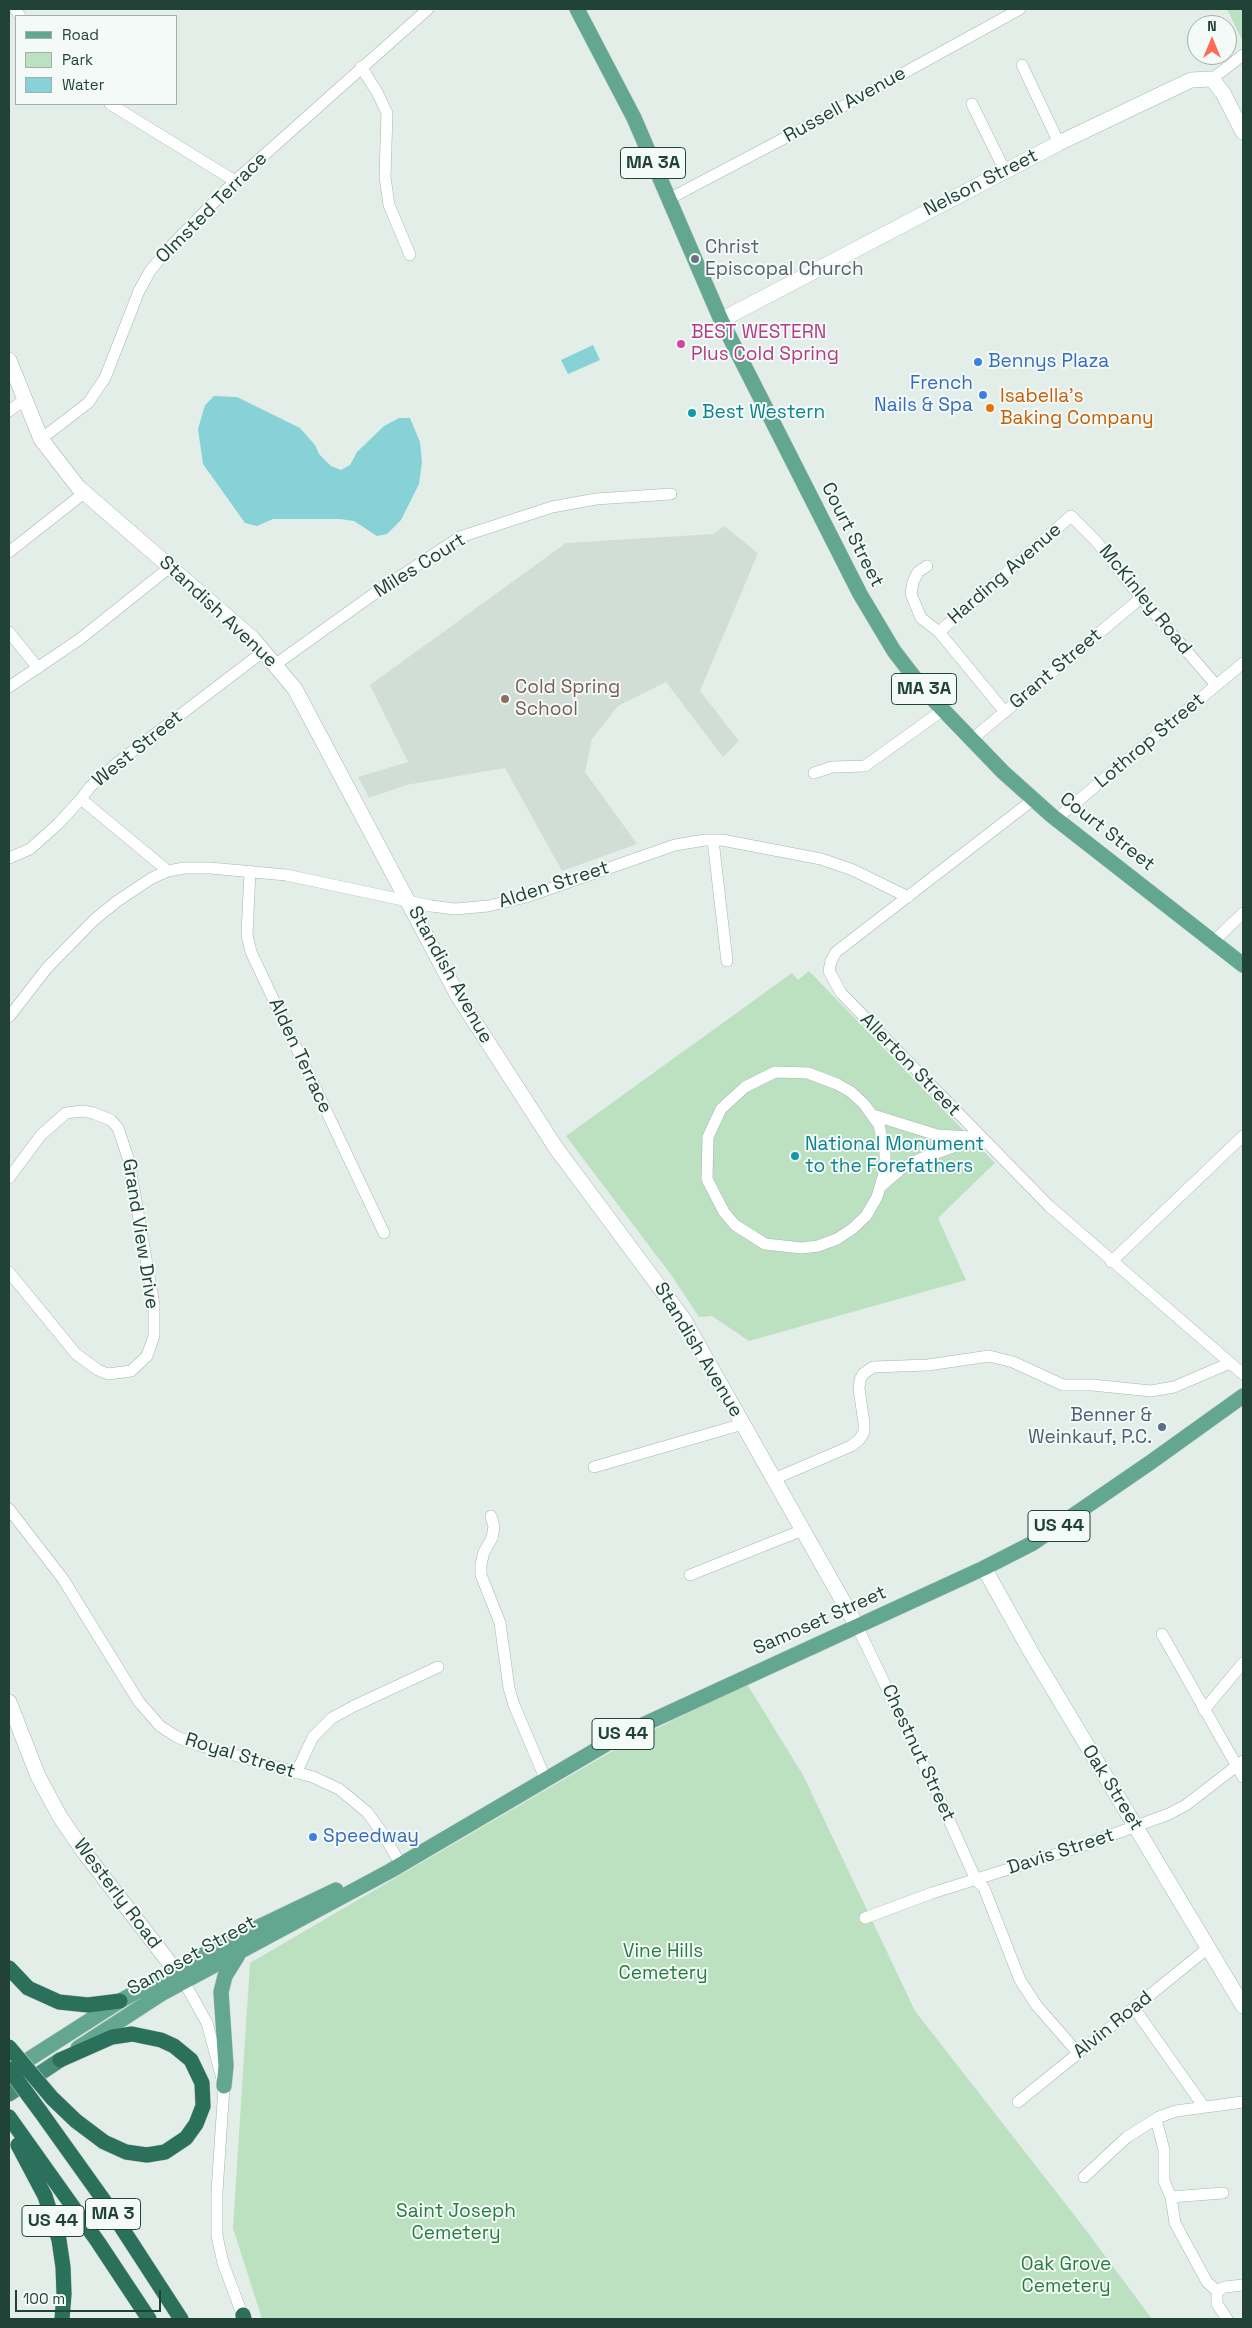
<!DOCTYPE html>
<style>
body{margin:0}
#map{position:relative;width:1252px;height:2328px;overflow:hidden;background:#e3eee8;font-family:"Space Grotesk",sans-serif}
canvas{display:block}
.frame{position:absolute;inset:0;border:10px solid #214236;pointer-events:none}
.legend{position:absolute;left:15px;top:15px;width:162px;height:90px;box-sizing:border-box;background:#f4faf7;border:1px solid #a0b0aa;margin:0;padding:6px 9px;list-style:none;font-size:15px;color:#214236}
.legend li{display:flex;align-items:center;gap:10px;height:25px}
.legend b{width:25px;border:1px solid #a0b0aa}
.north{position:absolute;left:1187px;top:15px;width:50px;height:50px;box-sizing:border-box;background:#f4faf7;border:1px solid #a0b0aa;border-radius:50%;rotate:0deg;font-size:14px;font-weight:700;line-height:20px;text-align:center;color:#214236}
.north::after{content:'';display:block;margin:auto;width:18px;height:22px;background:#fd6d53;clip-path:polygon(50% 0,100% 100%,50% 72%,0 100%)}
.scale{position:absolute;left:15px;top:2290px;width:146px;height:22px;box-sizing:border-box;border:2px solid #214236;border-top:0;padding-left:6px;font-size:15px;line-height:18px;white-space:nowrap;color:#214236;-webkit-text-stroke:4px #f4faf7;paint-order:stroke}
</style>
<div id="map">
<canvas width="1252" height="2328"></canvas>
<div class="frame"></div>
<ul class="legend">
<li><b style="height:6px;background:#64a790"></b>Road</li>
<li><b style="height:14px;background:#bbe1c1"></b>Park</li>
<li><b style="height:14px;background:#87d2d7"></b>Water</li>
</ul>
<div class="north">N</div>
<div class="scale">100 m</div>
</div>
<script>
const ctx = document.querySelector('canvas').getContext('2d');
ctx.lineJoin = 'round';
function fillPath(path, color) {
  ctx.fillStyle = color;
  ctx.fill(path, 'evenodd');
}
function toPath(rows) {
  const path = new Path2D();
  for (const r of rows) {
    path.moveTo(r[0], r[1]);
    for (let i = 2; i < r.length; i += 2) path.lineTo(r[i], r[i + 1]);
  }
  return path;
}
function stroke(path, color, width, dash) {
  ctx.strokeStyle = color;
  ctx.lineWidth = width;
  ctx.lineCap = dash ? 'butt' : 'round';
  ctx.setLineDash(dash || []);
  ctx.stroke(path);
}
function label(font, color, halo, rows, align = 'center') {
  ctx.font = font + ' "Space Grotesk",sans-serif';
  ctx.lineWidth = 4;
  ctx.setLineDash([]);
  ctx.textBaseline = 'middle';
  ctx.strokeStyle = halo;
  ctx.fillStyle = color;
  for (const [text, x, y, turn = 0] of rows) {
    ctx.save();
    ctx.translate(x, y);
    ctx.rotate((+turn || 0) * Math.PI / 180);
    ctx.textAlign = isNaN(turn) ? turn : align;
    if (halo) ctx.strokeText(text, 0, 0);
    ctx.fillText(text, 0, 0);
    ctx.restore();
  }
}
fillPath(toPath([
 [724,526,758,553,700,691,739,741,723,757,666,682,618,706,592,739,585,772,637,844,562,871,505,768,406,785,369,798,358,777,408,762,370,685,566,543,713,534]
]), '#d1ded7');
fillPath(toPath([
 [1227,9,1243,9,1243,42],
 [809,971,995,1163,938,1218,966,1280,749,1341,712,1316,699,1317,672,1276,566,1136,792,973,798,980],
 [747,1684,803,1775,915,2011,1082,2225,1152,2319,262,2319,233,2228,250,1963,621,1746]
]), '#bbe1c1');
fillPath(toPath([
 [593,345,600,360,568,374,561,360],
 [214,396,237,397,300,428,315,445,319,454,331,466,341,470,350,465,357,452,384,426,399,418,410,418,420,442,422,462,419,484,401,520,387,534,377,536,354,521,340,519,273,519,257,526,245,523,203,464,198,429,205,405]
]), '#87d2d7');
const minor = toPath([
 [15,9,20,16],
 [1022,65,1059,143],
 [361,67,377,92,387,113,385,177,389,205,410,255],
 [1212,79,1243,55],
 [110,104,235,181],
 [972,104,1005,171],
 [669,199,811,124,1020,9],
 [9,411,24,400],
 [41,439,88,403,105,378,139,291,150,271,168,249,235,181,428,9],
 [9,552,84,493],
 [927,566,918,572,913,582,911,594,921,618,939,632,1005,712],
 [9,632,38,668],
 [939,632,1071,516,1096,541,1141,598,1216,685],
 [276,664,378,591,460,537,552,507,596,499,671,494],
 [9,687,80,639,170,567],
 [971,740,1141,598],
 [814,773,832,767,865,766,943,710],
 [1034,799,836,952,831,961,829,971,841,993,1049,1206,1243,1374],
 [1056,819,1243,663],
 [713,840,727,961],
 [9,858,30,849,58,824,81,799],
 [168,871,81,799,90,787,117,763,264,651],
 [250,871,247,935,251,952,384,1233],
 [1214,941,1243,913],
 [9,1017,47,968,94,920,116,902,152,878,168,871,184,868,210,868,286,875,431,906,455,909,488,906,526,897,675,845,705,840,722,840,821,859,853,870,908,897],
 [873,1115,937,1135,971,1137],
 [9,1178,41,1135,66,1113,83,1111,93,1113,111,1120,118,1128,129,1161,154,1305,154,1336,147,1356,131,1371,108,1374,98,1370,76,1354,9,1272],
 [880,1187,885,1170,885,1152,879,1125,864,1104,851,1092,837,1084,808,1073,775,1072,745,1087,721,1109,708,1137,707,1179,724,1212,735,1225,765,1244,802,1248,818,1246,837,1239,852,1229,866,1216,877,1197,880,1187,901,1169,920,1159,980,1137],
 [1111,1262,1243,1136],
 [594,1467,743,1424],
 [774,1479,851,1446,859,1440,864,1432,864,1423,859,1389,860,1380,863,1374,873,1367,928,1365,989,1356,1013,1362,1063,1385,1092,1385,1151,1391,1174,1387,1230,1363],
 [9,1509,63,1579,139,1702,160,1726,177,1737,198,1745,313,1777,339,1789,367,1812,383,1834,400,1863],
 [491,1516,494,1527,492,1538,484,1552,481,1564,481,1575,500,1623,509,1688,514,1705,545,1778],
 [690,1575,803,1530],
 [857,1626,937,1793,976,1880,984,1888,1020,1980,1037,2006,1078,2053],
 [1162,1634,1243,1777],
 [1204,1710,1243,1663],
 [296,1773,313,1737,332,1718,354,1706,438,1667],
 [865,1918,932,1893,1076,1848,1169,1814,1186,1805,1243,1761],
 [184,1982,207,2023,224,2086,217,2192,217,2236,223,2263,244,2319],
 [1134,2008,1204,2107],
 [1018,2102,1208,1948],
 [1156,2119,1164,2150,1164,2181,1171,2197,1175,2223,1207,2282,1217,2291,1217,2304,1227,2319],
 [1084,2177,1127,2137,1159,2117,1176,2111,1243,2102],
 [1171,2197,1223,2193],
 [1217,2291,1225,2287,1243,2285]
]);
const tertiary = toPath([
 [9,360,41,439,78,487,253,639,295,689,458,996,556,1148,684,1320,857,1626],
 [9,1702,38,1776,60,1817,84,1852,182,1979]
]);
const secondary = toPath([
 [721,320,1059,143,1191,80,1212,79,1223,93,1243,132],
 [984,1568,1031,1652,1243,2006]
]);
const primary = toPath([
 [577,9,634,118,721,320,860,594,894,651,924,690,1003,772,1051,815,1243,965],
 [78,2048,161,1994,390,1871,625,1733,984,1568,1033,1543,1151,1462,1243,1396],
 [12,2070,120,2001,223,1944,336,1890],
 [224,2086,226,2066,221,1992,225,1976,238,1955]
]);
const trunk = toPath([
 [9,2094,60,2060]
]);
const motorway = toPath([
 [9,1968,28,1988,59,2002,88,2005,120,2001],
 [52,2098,76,2121,104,2142,126,2152,147,2155,165,2152,186,2138,196,2124,203,2106,202,2083,191,2060,174,2046,161,2040,132,2034,112,2037,60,2060],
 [40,2111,105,2202,181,2319],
 [9,2117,98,2242,149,2319],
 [18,2145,45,2196,59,2240,63,2267,64,2294,62,2319],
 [243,2315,244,2319]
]);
stroke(minor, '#a5b7af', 12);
stroke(tertiary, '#a5b7af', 16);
stroke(secondary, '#a1bbaf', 16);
stroke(primary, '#c1cac7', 16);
stroke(trunk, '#c1cac7', 16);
stroke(motorway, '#c1cac7', 16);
stroke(minor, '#fff', 11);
stroke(tertiary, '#fff', 15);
stroke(secondary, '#fff', 15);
stroke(primary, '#64a790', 15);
stroke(trunk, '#478c76', 15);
stroke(motorway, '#2a705b', 15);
const motorwayBridge = toPath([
 [9,2047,52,2098],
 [9,2069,40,2111]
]);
stroke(motorwayBridge, '#c1cac7', 16, []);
stroke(motorwayBridge, '#2a705b', 15);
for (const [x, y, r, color] of [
 [695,259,5,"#6b7280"],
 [681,344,5,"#d1479c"],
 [978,362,5,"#3f7fe0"],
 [983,395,5,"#3f7fe0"],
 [990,408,5,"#e8710a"],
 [692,413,5,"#0f9aa8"],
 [505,699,5,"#8d6e63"],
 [795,1156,5,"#0f9aa8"],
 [1162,1427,5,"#5c6f8a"],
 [313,1837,5,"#3f7fe0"]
]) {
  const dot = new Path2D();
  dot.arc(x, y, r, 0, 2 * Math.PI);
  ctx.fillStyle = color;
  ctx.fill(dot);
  stroke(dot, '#f4faf7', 2);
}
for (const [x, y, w] of [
 [653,163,65],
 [924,689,65],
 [1059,1526,62],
 [623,1734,62],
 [113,2214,55],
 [53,2221,62]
]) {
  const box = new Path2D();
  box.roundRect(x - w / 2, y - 15.5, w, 31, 4);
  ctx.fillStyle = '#f4faf7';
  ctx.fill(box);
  stroke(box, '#214236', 1);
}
label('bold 18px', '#214236', null, [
 ["MA 3A",653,163],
 ["MA 3A",924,689],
 ["US 44",1059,1526],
 ["US 44",623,1734],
 ["MA 3",113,2214],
 ["US 44",53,2221]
]);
label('19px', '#214236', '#f4faf7', [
 ["Russell Avenue",845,105,-29],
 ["Nelson Street",981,183,-27],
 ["Olmsted Terrace",212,208,-45],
 ["Court Street",852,535,63],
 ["Miles Court",420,566,-32],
 ["Harding Avenue",1005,574,-41],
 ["McKinley Road",1145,600,51],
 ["Standish Avenue",218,612,43],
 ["Grant Street",1056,669,-40],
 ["Lothrop Street",1150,741,-40],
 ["West Street",138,749,-39],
 ["Court Street",1107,832,38],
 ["Alden Street",554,885,-18],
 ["Standish Avenue",450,975,61],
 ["Alden Terrace",300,1056,65],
 ["Allerton Street",910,1065,46],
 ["Grand View Drive",140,1234,81],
 ["Standish Avenue",698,1350,59],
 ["Samoset Street",820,1621,-24],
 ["Chestnut Street",918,1753,65],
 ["Royal Street",240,1756,17],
 ["Oak Street",1112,1788,58],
 ["Davis Street",1061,1852,-18],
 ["Westerly Road",117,1894,53],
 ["Samoset Street",192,1956,-29],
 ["Alvin Road",1113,2025,-39]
]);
label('19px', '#5b616d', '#f4faf7', [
 ["Christ",705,248],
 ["Episcopal Church",705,270]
], 'left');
label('19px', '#b23c85', '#f4faf7', [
 ["BEST WESTERN",691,333],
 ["Plus Cold Spring",691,355]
], 'left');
label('19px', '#366cbe', '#f4faf7', [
 ["Bennys Plaza",988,362],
 ["French",973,384,"right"],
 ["Nails & Spa",973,406,"right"],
 ["Speedway",323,1837]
], 'left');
label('19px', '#c56008', '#f4faf7', [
 ["Isabella's",1000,397],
 ["Baking Company",1000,419]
], 'left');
label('19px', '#0d838f', '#f4faf7', [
 ["Best Western",702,413],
 ["National Monument",805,1145],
 ["to the Forefathers",805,1167]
], 'left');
label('19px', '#785e54', '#f4faf7', [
 ["Cold Spring",515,688],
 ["School",515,710]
], 'left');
label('19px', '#4e5e75', '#f4faf7', [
 ["Benner &",1152,1416],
 ["Weinkauf, P.C.",1152,1438]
], 'right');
label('19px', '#287c40', '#f4faf7', [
 ["Vine Hills",663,1952],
 ["Cemetery",663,1974],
 ["Saint Joseph",456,2212],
 ["Cemetery",456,2234],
 ["Oak Grove",1066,2265],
 ["Cemetery",1066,2287]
]);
</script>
